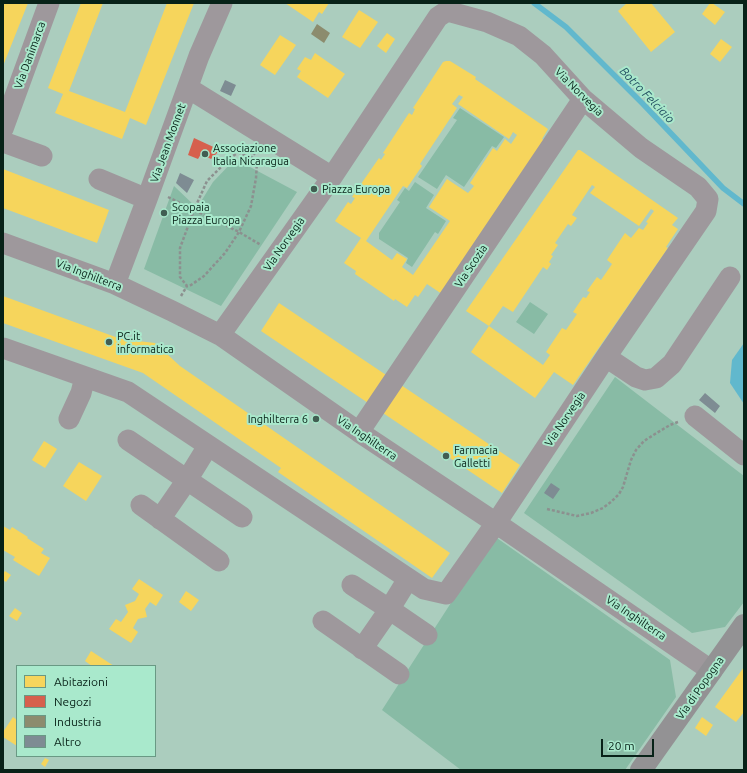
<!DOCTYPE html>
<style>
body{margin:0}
#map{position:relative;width:747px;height:773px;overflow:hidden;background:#abcdbe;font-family:Ubuntu,sans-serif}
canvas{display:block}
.frame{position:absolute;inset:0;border:4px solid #082218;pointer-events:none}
.legend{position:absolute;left:16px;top:665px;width:140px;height:92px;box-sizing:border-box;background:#a9e9cc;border:1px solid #699984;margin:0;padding:5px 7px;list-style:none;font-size:12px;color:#082218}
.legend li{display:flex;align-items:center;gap:8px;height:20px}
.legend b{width:20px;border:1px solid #699984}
.scale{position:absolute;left:601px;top:739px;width:53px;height:18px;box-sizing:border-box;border:2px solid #082218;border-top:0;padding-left:5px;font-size:12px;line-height:14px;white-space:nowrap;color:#082218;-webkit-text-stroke:3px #a9e9cc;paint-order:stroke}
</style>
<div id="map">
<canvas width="747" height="773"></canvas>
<div class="frame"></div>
<ul class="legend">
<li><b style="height:11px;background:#f6d55c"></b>Abitazioni</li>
<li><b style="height:11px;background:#d6604d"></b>Negozi</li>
<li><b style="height:11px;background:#8c8c6e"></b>Industria</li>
<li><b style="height:11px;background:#7e8c93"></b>Altro</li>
</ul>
<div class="scale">20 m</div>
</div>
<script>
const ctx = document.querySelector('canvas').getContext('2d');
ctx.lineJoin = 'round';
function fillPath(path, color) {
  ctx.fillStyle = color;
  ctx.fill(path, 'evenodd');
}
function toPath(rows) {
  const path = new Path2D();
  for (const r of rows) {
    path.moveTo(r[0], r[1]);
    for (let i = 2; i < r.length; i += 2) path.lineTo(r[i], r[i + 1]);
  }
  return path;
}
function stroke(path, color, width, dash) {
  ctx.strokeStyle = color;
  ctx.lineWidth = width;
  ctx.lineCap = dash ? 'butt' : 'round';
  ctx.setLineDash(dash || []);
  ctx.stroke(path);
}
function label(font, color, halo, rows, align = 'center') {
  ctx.font = font + ' Ubuntu,sans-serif';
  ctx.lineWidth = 4;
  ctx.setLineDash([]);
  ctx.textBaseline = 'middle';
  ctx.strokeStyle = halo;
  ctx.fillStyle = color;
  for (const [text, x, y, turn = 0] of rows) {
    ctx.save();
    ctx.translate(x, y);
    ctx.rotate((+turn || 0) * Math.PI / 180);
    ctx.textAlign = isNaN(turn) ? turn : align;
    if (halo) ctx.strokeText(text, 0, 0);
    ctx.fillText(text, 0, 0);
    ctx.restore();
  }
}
fillPath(toPath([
 [460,108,504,137,496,148,492,146,464,187,446,175,437,189,418,177,457,120,453,118],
 [235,159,297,192,221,306,144,269,174,186,197,208,213,182],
 [415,182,434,195,426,208,446,221,438,234,435,232,412,267,406,263,408,258,379,239,379,233,400,202,397,200,405,188,409,191],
 [530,302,548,314,534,334,516,322],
 [615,377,744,476,744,602,725,627,692,633,524,513],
 [494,536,670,660,676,697,625,770,461,770,382,710]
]), '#88bba5');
fillPath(toPath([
 [744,343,744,404,730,383,732,360]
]), '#61b8cd');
fillPath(toPath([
 [4,3,28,3,3,66,3,6],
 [81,3,103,3,69,91,125,112,167,3,194,3,146,125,130,118,122,139,55,113,63,94,48,88],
 [285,3,329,3,322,14,319,12,313,22],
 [627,3,651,3,675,32,651,52,618,11],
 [710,3,712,3,725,12,715,25,702,14],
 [359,10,378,22,360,48,342,37],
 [387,33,395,39,386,53,377,46],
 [280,35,296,45,275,75,260,65],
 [721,39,732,47,720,62,710,54],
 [315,53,345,74,328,98,297,77,301,71,297,69,305,57,311,60],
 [446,61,450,61,476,77,475,79,548,129,542,139,547,143,442,294,427,284,418,297,415,295,407,307,395,299,394,301,355,274,356,271,344,263,361,238,335,221,348,202,351,204,355,198,352,197,379,158,381,160,385,154,383,153,409,113,412,115,415,109,413,108,443,62],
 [459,95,463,97,458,104,509,139,513,132,517,135,511,144,505,139,497,151,493,148,470,183,474,186,468,193,447,179,429,207,450,221,413,275,402,267,407,259,397,253,392,260,366,241,403,186,407,188,422,166,420,164,457,108,452,104],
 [578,150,580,150,678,218,672,225,678,229,666,247,668,248,573,385,554,372,535,398,471,352,489,326,543,365,550,355,546,352,562,328,566,330,577,314,573,312,583,297,586,298,590,292,587,291,597,277,601,280,612,264,607,260,625,233,631,238,639,228,643,230,648,223,646,222,654,211,651,209,639,226,590,193,595,187,592,185,572,215,577,218,571,226,568,224,555,243,558,245,551,255,553,256,549,262,551,264,547,270,543,267,513,312,503,306,489,326,466,311],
 [3,169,109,210,97,243,3,208],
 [3,296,121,339,155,343,180,366,450,553,432,578,278,472,281,468,143,373,3,323],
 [279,303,520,465,502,493,261,331],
 [44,441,57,449,45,468,32,460],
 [79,462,102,476,86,501,63,486],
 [3,526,10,530,12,527,28,537,27,538,44,549,41,553,50,558,39,576,13,560,15,557,3,550],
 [5,571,11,575,6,582,3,580,3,574],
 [139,579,163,595,156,606,150,602,145,609,147,617,138,619,133,628,138,632,131,643,109,629,116,619,121,622,128,612,125,605,135,601,139,594,132,589],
 [186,591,199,600,191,611,179,602],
 [15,608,22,613,17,621,9,616],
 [91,651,114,666,92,666,85,661],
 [744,667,744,712,736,722,715,707],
 [13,717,17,720,17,746,3,737,3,732],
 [702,717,713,725,706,736,695,728],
 [45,758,49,760,45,767,41,764]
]), '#f6d55c');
fillPath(toPath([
 [194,138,220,150,211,159,201,154,198,159,188,155]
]), '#d6604d');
fillPath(toPath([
 [317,24,330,33,324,43,311,34]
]), '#8c8c6e');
stroke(toPath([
 [534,3,566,27,643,104,723,188,744,204]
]), '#61b8cd', 5.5);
fillPath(toPath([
 [225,80,236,85,231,96,220,91],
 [180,173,194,180,187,193,176,183],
 [705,393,720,406,715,413,699,400],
 [551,483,560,489,553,499,544,493]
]), '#7e8c93');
stroke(toPath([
 [238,152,257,162,256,178,251,206,239,232,225,253,204,276,191,285,187,286,180,277,180,248,194,210,207,181,225,163,238,152],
 [251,159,256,151],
 [168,197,239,232,261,245],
 [181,296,187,286],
 [547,509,577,516,591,513,603,508,611,502,619,494,623,487,631,460,636,450,644,441,655,434,670,425,678,422]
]), '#8c908f', 2.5, [3, 2]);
stroke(toPath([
 [188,88,332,177],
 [3,129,49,3],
 [3,142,42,156],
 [99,179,147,199],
 [3,243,115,284,172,311,220,335,359,432,496,523,712,671],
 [115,284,147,199,199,56,222,3],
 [3,348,128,392,424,589,446,594,496,523,606,357,706,211,708,199,698,187,641,148,583,99,543,55,519,36,487,22,447,11,438,17,332,177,220,335],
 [606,357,636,377,645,380,656,378,672,364,730,277],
 [695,416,744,455],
 [69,419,81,393,85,377],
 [359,432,583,99],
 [128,440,242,517],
 [141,505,219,561],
 [160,519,187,480,208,446],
 [352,585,389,609,427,635],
 [323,621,399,674],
 [362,649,387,613,408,579]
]), '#9e989c', 21);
stroke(toPath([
 [641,770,744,625]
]), '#939294', 22);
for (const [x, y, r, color] of [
 [205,154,4,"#415e52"],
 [314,189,4,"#415e52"],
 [164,213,4,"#415e52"],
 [109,342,4,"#415e52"],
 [316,419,4,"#415e52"],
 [446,456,4,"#415e52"]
]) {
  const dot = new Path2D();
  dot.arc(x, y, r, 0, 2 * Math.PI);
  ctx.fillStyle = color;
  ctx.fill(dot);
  stroke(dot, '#a9e9cc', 1.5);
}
label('11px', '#082218', '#a9e9cc', [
 ["Via Danimarca",30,55,-70],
 ["Via Norvegia",579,92,45],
 ["Via Jean Monnet",168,143,-70],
 ["Via Norvegia",284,244,-55],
 ["Via Scozia",471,266,-56],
 ["Via Inghilterra",89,275,21],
 ["Via Norvegia",565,419,-56],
 ["Via Inghilterra",367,438,34],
 ["Via Inghilterra",636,618,34],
 ["Via di Popogna",700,688,-55]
]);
label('11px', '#082218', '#a9e9cc', [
 ["Associazione",213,148],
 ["Italia Nicaragua",213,161],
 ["Piazza Europa",322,189],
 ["Scopaia",172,207],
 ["Piazza Europa",172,220],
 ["PC.it",117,336],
 ["informatica",117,349],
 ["Inghilterra 6",308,419,"right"],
 ["Farmacia",454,450],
 ["Galletti",454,463]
], 'left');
label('italic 12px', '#265364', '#a9e9cc', [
 ["Botro Felciaio",647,95,46]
]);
</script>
